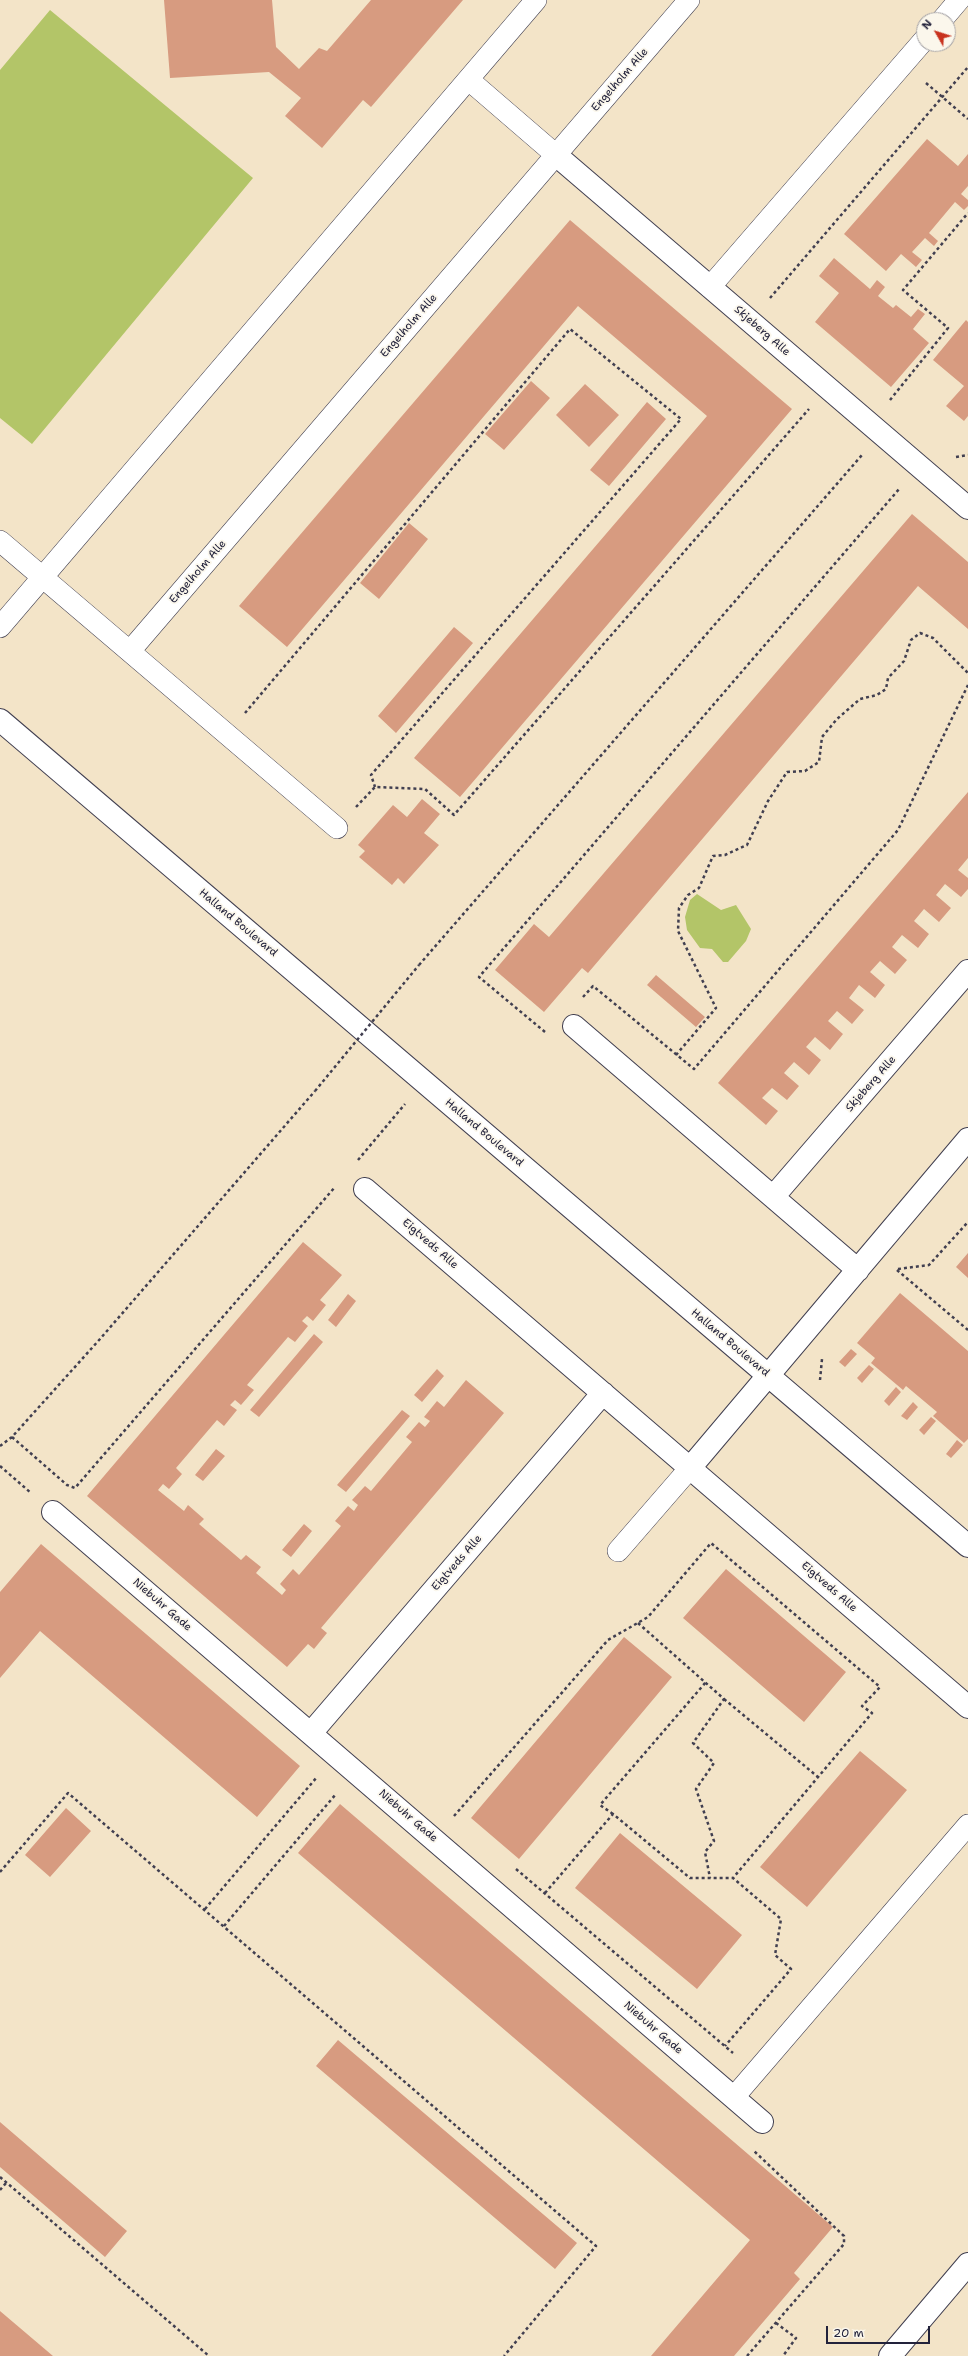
<!DOCTYPE html>
<style>
body{margin:0}
#map{position:relative;width:968px;height:2356px;overflow:hidden;background:#f3e4c8;font-family:"Shantell Sans",sans-serif}
canvas{display:block}
.north{position:absolute;left:916px;top:12px;width:40px;height:40px;box-sizing:border-box;background:#fbf7ec;border:1px solid #a4a2a5;border-radius:50%;rotate:309deg;font-size:11px;font-weight:700;line-height:16px;text-align:center;color:#22223b}
.north::after{content:'';display:block;margin:auto;width:14px;height:18px;background:#c8321e;clip-path:polygon(50% 0,100% 100%,50% 72%,0 100%)}
.scale{position:absolute;left:826px;top:2326px;width:104px;height:18px;box-sizing:border-box;border:2px solid #22223b;border-top:0;padding-left:5px;font-size:12px;line-height:14px;white-space:nowrap;color:#22223b;-webkit-text-stroke:3px #fbf7ec;paint-order:stroke}
</style>
<div id="map">
<canvas width="968" height="2356"></canvas>
<div class="north">N</div>
<div class="scale">20 m</div>
</div>
<script>
const ctx = document.querySelector('canvas').getContext('2d');
ctx.lineJoin = 'round';
function fillPath(path, color) {
  ctx.fillStyle = color;
  ctx.fill(path, 'evenodd');
}
function toPath(rows) {
  const path = new Path2D();
  for (const r of rows) {
    path.moveTo(r[0], r[1]);
    for (let i = 2; i < r.length; i += 2) path.lineTo(r[i], r[i + 1]);
  }
  return path;
}
function stroke(path, color, width, dash) {
  ctx.strokeStyle = color;
  ctx.lineWidth = width;
  ctx.lineCap = dash ? 'butt' : 'round';
  ctx.setLineDash(dash || []);
  ctx.stroke(path);
}
function label(font, color, halo, rows, align = 'center') {
  ctx.font = font + ' "Shantell Sans",sans-serif';
  ctx.lineWidth = 3.5;
  ctx.setLineDash([]);
  ctx.textBaseline = 'middle';
  ctx.strokeStyle = halo;
  ctx.fillStyle = color;
  for (const [text, x, y, turn = 0] of rows) {
    ctx.save();
    ctx.translate(x, y);
    ctx.rotate((+turn || 0) * Math.PI / 180);
    ctx.textAlign = isNaN(turn) ? turn : align;
    if (halo) ctx.strokeText(text, 0, 0);
    ctx.fillText(text, 0, 0);
    ctx.restore();
  }
}
fillPath(toPath([
 [50,10,253,178,32,444,0,418,0,70],
 [697,894,721,910,736,905,751,929,746,941,728,962,723,962,712,949,700,948,687,930,685,917,690,900]
]), '#b3c568');
fillPath(toPath([
 [164,0,272,0,276,47,299,69,319,48,327,51,371,0,463,0,371,107,363,100,322,148,285,116,301,98,269,72,170,78],
 [927,139,958,166,968,154,968,186,961,194,968,200,968,206,964,210,955,202,929,233,938,241,934,246,925,238,912,252,922,260,916,267,901,254,886,271,844,234],
 [570,220,792,409,460,797,414,758,707,416,578,306,287,647,239,606],
 [834,258,870,289,877,280,885,287,878,296,893,308,896,305,911,317,918,309,925,314,913,329,929,343,891,387,815,322,839,293,819,276],
 [966,320,968,322,968,416,964,421,946,406,964,386,933,360],
 [531,381,550,398,504,450,485,434],
 [585,384,619,415,589,447,556,415],
 [647,402,666,419,609,486,590,470],
 [912,514,968,562,968,629,918,586,588,973,582,968,544,1012,495,970,534,924,549,937],
 [409,523,428,539,379,599,360,583],
 [454,627,473,643,396,733,378,716],
 [968,792,968,858,958,870,968,878,968,889,961,897,945,884,936,895,951,908,939,922,924,909,914,921,929,934,918,948,902,935,892,947,907,960,895,974,880,961,870,972,885,985,875,998,859,985,849,998,864,1010,852,1024,837,1011,828,1021,843,1034,830,1050,815,1037,806,1047,821,1060,809,1075,794,1062,784,1073,799,1086,787,1100,772,1088,762,1098,778,1111,766,1125,718,1083],
 [422,799,440,814,424,833,439,845,404,884,398,878,392,885,359,857,365,851,358,845,393,805,407,817],
 [656,975,705,1017,696,1027,647,985],
 [303,1242,342,1275,320,1300,326,1305,313,1321,307,1316,302,1321,308,1326,295,1342,288,1337,247,1385,254,1390,241,1405,235,1400,230,1405,237,1410,224,1426,217,1420,176,1468,182,1474,169,1489,163,1484,158,1490,184,1511,188,1505,204,1519,199,1524,241,1560,246,1555,261,1567,256,1573,282,1595,286,1590,280,1584,293,1569,299,1575,341,1526,335,1521,348,1506,354,1511,358,1505,352,1500,365,1486,371,1491,412,1442,406,1437,419,1422,425,1427,430,1421,424,1417,437,1401,444,1407,466,1380,504,1413,321,1628,327,1633,314,1649,308,1644,287,1667,87,1496],
 [968,1253,968,1278,956,1267],
 [900,1293,968,1351,968,1439,964,1443,933,1416,937,1412,906,1386,903,1390,871,1363,875,1358,857,1343],
 [348,1294,356,1301,336,1327,328,1320],
 [314,1334,323,1342,259,1417,250,1410],
 [851,1349,857,1354,845,1367,839,1362],
 [869,1365,874,1369,862,1383,857,1378],
 [437,1369,444,1376,422,1402,414,1395],
 [896,1387,901,1392,889,1406,884,1401],
 [913,1402,918,1407,907,1420,901,1416],
 [402,1410,410,1416,346,1492,337,1485],
 [931,1417,936,1421,924,1435,919,1430],
 [957,1440,963,1445,951,1458,946,1454],
 [216,1449,225,1456,203,1481,195,1475],
 [304,1524,312,1531,291,1557,282,1550],
 [41,1544,300,1766,257,1817,40,1631,0,1678,0,1592],
 [726,1569,846,1672,804,1722,683,1618],
 [624,1637,672,1677,519,1859,471,1818],
 [860,1751,907,1790,807,1907,760,1867],
 [340,1804,833,2227,794,2273,800,2279,734,2356,651,2356,750,2240,298,1853],
 [66,1808,91,1831,50,1877,25,1855],
 [620,1833,742,1935,697,1989,575,1888],
 [338,2040,577,2243,555,2269,316,2066],
 [0,2122,127,2231,105,2257,0,2167],
 [0,2311,53,2356,0,2356]
]), '#d79b80');
const service = toPath([
 [942,20,959,0],
 [469,80,556,155],
 [710,287,924,40],
 [0,541,337,828],
 [0,627,536,0],
 [130,651,689,0],
 [618,1551,690,1468],
 [734,2097,968,1825]
]);
const minor = toPath([
 [556,155,968,508],
 [574,1026,773,1197],
 [365,1189,968,1707],
 [858,1270,773,1197,968,971],
 [690,1468,968,1139],
 [53,1512,762,2122],
 [311,1733,603,1393],
 [890,2356,968,2264]
]);
const tertiary = toPath([
 [0,720,968,1546]
]);
stroke(service, '#413f50', 22);
stroke(minor, '#413f50', 24);
stroke(tertiary, '#413f50', 24);
stroke(toPath([
 [926,83,968,119],
 [770,298,968,67],
 [890,400,948,328,903,290,968,213],
 [956,457,968,455],
 [245,713,570,329,681,419,371,775,375,787],
 [356,807,375,787,425,789,454,815,809,409],
 [419,965,862,455],
 [583,997,593,986,694,1069,898,830,968,685],
 [545,1032,479,977,900,488],
 [676,1055,716,1008,678,931,679,908,688,895,699,888,713,856,725,855,747,845,768,801,787,772,805,771,819,762,822,737,837,719,860,699,877,695,886,689,888,678,904,661,911,640,920,633,933,638,968,673],
 [358,1160,405,1104],
 [898,1269,929,1265,968,1222],
 [897,1270,968,1330],
 [820,1380,822,1359],
 [12,1437,67,1485,75,1488,335,1187],
 [0,1446,12,1437,100,1339,315,1091],
 [0,1466,31,1493],
 [638,1623,724,1699,693,1743,714,1763,696,1789,714,1841,705,1852,710,1878],
 [724,1699,818,1777],
 [613,1814,600,1805,706,1682],
 [454,1816,608,1640,648,1617,711,1543,880,1687,862,1706,872,1713,733,1878,781,1919,775,1955,791,1969,725,2046],
 [516,1869,733,2053],
 [0,1872,68,1793,596,2246,504,2356],
 [545,1893,613,1814,690,1878,733,1878],
 [205,1909,317,1777],
 [224,1926,336,1794],
 [0,2177,209,2356],
 [0,2190,6,2183],
 [776,2323,796,2338,783,2356],
 [747,2356,844,2244,844,2236,754,2151]
]), '#413f50', 2.5, [3, 3]);
stroke(service, '#fff', 21);
stroke(minor, '#fff', 22);
stroke(tertiary, '#fff', 22);
stroke(toPath([
 [315,1091,419,965]
]), '#413f50', 2.5, [3, 3]);
label('11px', '#22223b', '#fbf7ec', [
 ["Engelholm Alle",620,80,-49],
 ["Engelholm Alle",409,326,-49],
 ["Skjeberg Alle",762,331,41],
 ["Engelholm Alle",198,572,-49],
 ["Halland Boulevard",238,923,40],
 ["Skjeberg Alle",871,1084,-49],
 ["Halland Boulevard",484,1133,40],
 ["Eigtveds Alle",430,1244,41],
 ["Halland Boulevard",730,1343,40],
 ["Eigtveds Alle",457,1563,-49],
 ["Eigtveds Alle",829,1587,41],
 ["Niebuhr Gade",162,1605,41],
 ["Niebuhr Gade",408,1816,41],
 ["Niebuhr Gade",653,2028,41]
]);
</script>
